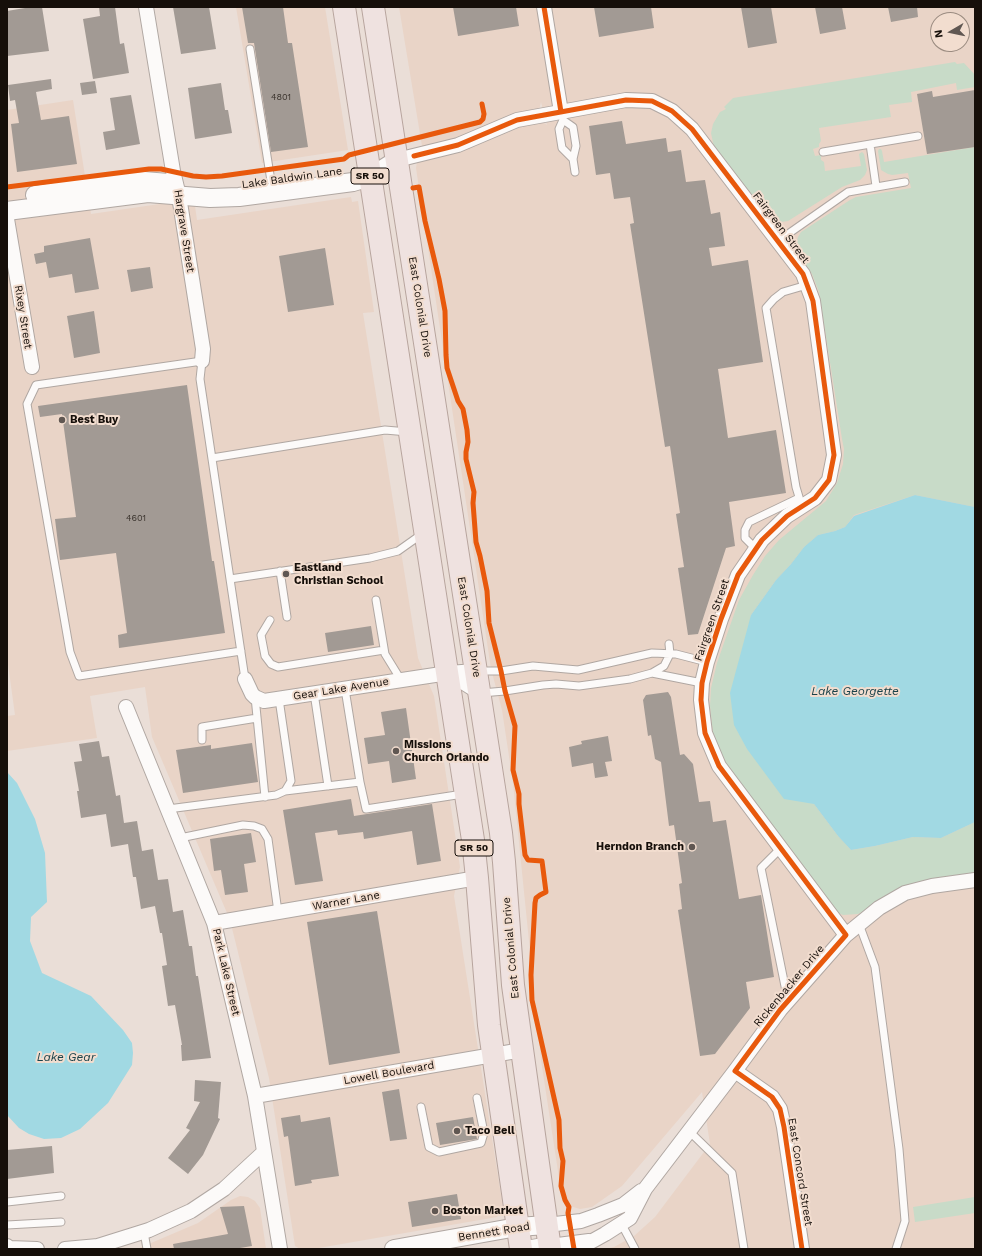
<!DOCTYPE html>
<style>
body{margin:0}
#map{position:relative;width:982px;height:1256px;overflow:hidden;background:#eaded7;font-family:"Work Sans",sans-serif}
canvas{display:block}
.frame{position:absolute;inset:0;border:8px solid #160f0a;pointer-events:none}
.north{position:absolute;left:930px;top:12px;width:40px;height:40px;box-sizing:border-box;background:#f2ddcf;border:1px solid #9a8b80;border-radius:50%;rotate:261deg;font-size:11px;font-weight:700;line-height:16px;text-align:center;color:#160f0a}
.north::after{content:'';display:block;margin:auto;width:14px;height:18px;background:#605752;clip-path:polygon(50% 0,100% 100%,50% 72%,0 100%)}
</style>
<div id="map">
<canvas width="982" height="1256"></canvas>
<div class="frame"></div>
<div class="north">N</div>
</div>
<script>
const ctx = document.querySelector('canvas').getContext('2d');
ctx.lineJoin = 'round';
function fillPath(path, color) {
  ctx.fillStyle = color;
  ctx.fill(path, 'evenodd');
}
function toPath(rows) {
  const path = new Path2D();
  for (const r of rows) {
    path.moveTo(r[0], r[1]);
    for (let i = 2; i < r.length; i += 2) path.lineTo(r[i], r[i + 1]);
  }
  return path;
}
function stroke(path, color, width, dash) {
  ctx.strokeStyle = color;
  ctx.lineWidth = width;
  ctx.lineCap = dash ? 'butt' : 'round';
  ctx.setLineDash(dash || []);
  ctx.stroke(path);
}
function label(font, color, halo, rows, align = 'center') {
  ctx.font = font + ' "Work Sans",sans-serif';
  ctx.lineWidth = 4;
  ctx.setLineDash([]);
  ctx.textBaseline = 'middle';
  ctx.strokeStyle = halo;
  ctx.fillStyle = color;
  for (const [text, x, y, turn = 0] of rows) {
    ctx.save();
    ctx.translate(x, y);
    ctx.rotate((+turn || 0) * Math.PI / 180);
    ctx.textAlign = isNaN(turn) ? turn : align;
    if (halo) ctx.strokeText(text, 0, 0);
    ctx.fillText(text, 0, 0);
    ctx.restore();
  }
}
fillPath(toPath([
 [236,7,325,7,348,150,262,163],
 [399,7,975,7,975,1249,605,1249,614,1247,634,1236,655,1217,710,1144,702,1092,622,1186,592,1207,580,1209,570,1206,565,1201,561,1191,541,1060,513,783,502,710,491,669,416,168,417,162,451,154,530,123,543,122,547,125,541,102,539,110,423,152],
 [938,20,962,20,962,44,938,44],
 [73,100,91,214,194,199,197,220,351,197,352,202,358,201,374,312,363,313,418,658,434,696,460,867,454,896,503,1208,497,1217,313,1249,300,1249,295,1246,269,1078,230,920,152,737,145,687,90,696,97,738,7,751,7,716,15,715,7,657,7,110],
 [240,1196,248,1197,255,1201,260,1208,266,1249,137,1249,198,1223,231,1200]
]), '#e9d4c7');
fillPath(toPath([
 [955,62,957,64,964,63,975,75,975,87,957,90,956,83,911,92,912,102,889,105,891,117,819,128,821,141,819,144,819,147,813,149,815,156,821,155,821,160,824,162,825,171,861,166,859,154,862,152,864,154,867,170,865,175,860,180,842,187,788,221,781,222,767,216,714,147,711,133,713,124,720,112,726,109,724,107,733,98],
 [975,147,975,507,915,495,854,515,845,527,835,531,818,535,804,547,791,564,776,580,751,615,814,804,838,836,851,850,875,846,913,837,941,838,975,822,975,873,951,877,868,909,858,914,843,915,836,912,728,768,723,759,713,733,710,706,711,688,717,663,739,600,753,575,765,556,779,540,826,501,837,483,843,464,844,449,842,439,819,292,812,274,797,253,796,244,798,237,801,232,850,200,856,197,911,188,908,173,892,175,888,174,881,170,878,151,879,149,881,149,882,151,884,162],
 [975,1197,975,1213,915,1222,913,1207]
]), '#c8dbc8');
fillPath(toPath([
 [915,495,975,507,975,822,941,838,913,837,875,846,851,850,838,836,814,804,784,799,747,749,734,725,730,693,751,615,776,580,791,564,804,547,818,535,835,531,845,527,854,516],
 [7,772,17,783,35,819,45,853,47,902,31,917,30,941,42,973,91,996,123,1030,132,1043,133,1053,132,1065,108,1103,80,1129,61,1138,44,1139,29,1134,19,1128,7,1115]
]), '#a1d9e3');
fillPath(toPath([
 [31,7,42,7,49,51,7,56,7,11],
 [99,7,115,7,120,44,124,43,129,73,93,79,83,19,100,16],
 [173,7,209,7,216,49,181,54],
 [242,7,283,7,288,43,292,43,308,147,271,152,254,43,248,43],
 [453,7,516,7,519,26,458,36],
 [594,7,651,7,654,28,599,37],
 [741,7,771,7,777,43,748,48],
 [815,7,842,7,846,29,820,34],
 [888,7,917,7,918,17,891,22],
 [51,79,52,89,36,92,41,120,69,116,77,164,17,172,11,124,19,123,15,100,10,101,8,85],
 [95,81,97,93,82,95,80,83],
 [221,83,225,110,228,110,232,133,195,139,188,88],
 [975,90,975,147,927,154,917,94,932,91,933,97],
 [131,95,140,144,106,150,103,132,115,130,110,98],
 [622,121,626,144,666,138,668,152,681,150,686,182,705,180,711,214,720,212,725,246,709,248,712,266,748,260,763,362,718,369,728,438,776,430,786,493,729,502,735,546,726,548,698,634,688,635,678,568,684,567,676,514,680,513,670,446,665,447,630,224,634,223,630,197,614,199,610,173,596,175,589,126],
 [90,238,99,289,75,293,72,274,49,278,46,262,36,264,34,254,44,252,44,246],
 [325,248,334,305,288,312,279,256],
 [150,267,153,288,131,292,127,270],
 [94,311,100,353,74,358,67,316],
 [187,385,212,561,214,561,225,633,119,648,118,635,127,633,116,553,60,560,55,519,76,517,62,414,40,417,38,406],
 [371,626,374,645,328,652,325,633],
 [668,692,671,697,680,755,684,754,693,764,699,802,710,801,713,822,726,820,739,899,761,895,774,977,746,982,750,1008,715,1054,700,1056,678,910,682,909,679,884,682,883,674,825,669,826,661,762,655,759,651,735,648,736,643,700,646,695],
 [406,708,416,779,392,783,389,761,368,764,364,738,385,735,381,712],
 [608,736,612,761,605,762,608,776,595,778,593,763,572,767,569,747,582,744,581,741],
 [99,741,102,757,109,756,116,796,120,795,124,823,137,821,142,851,153,849,158,880,168,879,173,912,183,910,189,946,192,946,196,976,198,976,211,1058,182,1061,181,1045,182,1045,175,1005,168,1006,162,966,167,965,162,933,160,933,155,906,141,909,136,877,133,877,128,844,111,847,106,814,81,818,77,791,79,791,74,762,82,761,79,744],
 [252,743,258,782,183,793,176,750,211,745,211,749],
 [351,799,354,816,432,804,441,861,417,865,412,831,364,839,363,832,338,835,337,830,315,833,323,881,295,885,283,810],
 [251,833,256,862,244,864,248,892,225,895,221,870,214,871,210,839],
 [377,911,400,1053,329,1065,307,922],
 [195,1080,221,1082,218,1118,220,1119,203,1155,188,1174,168,1158,190,1130,186,1128,200,1102,194,1101],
 [399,1089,407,1139,390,1141,382,1092],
 [300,1115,301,1122,330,1117,339,1176,311,1180,312,1183,295,1186,288,1136,284,1137,281,1118],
 [473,1117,477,1139,440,1145,436,1123],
 [52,1146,54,1173,7,1179,7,1150],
 [457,1194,461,1219,412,1227,408,1202],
 [244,1206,252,1246,234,1249,174,1249,173,1244,228,1234,220,1207]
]), '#a29a94');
const service = toPath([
 [250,49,271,181],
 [562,115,563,120,559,129,562,148,573,159],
 [563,120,573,127,576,146,573,159,575,172],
 [870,144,876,186],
 [823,152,918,136],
 [778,241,848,192,905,182],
 [212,458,385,430,408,432],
 [802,507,796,487,766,308,774,299,783,292,807,285],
 [756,549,745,538,745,530,749,522,799,498],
 [280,571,287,617],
 [230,579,370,558,398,551,422,534],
 [376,600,385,654,401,680],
 [270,620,261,635,265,656,271,664,278,667,384,650],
 [241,651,79,676,70,652,27,404,36,385,202,361,200,379,245,679],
 [479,671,501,671,533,666,578,670,652,653,676,654,707,662],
 [652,673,664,666,670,654,669,644],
 [314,693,328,786],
 [481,693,505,691,543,685,556,684,579,686,630,679,652,673,702,683],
 [255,697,265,797],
 [202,740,202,727,257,718],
 [360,782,366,809,463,794],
 [285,791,360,782,345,689],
 [168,809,276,795,285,791,291,781,279,699],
 [180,838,243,825,254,826,262,829,268,839,278,912],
 [781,848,761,868,788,1001],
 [859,924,875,967,899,1149,905,1221,896,1249],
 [421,1107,429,1147,439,1152,481,1143,484,1133,477,1098],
 [689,1131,732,1173,744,1249],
 [7,1202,61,1196],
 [621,1223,635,1249],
 [7,1225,61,1222],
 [144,1232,147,1249]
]);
const minor = toPath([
 [146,7,173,171,179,196,203,349,202,361],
 [544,7,561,112],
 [397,160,458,145,517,120,626,100,652,101,672,111,692,129,803,274,813,301,834,455,829,480,815,498,787,516,762,540,738,575,721,619,707,662,702,683,701,700,705,733,719,766,846,935],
 [7,219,32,367],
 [448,673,480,693],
 [245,679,252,694,255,697,264,701,448,673,476,671],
 [126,707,214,923,255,1096,280,1249],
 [214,923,477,878],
 [735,1071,772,1097,780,1109,784,1127,802,1249],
 [255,1096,522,1050],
 [547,1225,581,1221,598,1215,623,1205,641,1191],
 [7,1246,9,1248,37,1249],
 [550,1246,589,1241],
 [65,1249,98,1246,149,1230,191,1211,224,1189,264,1152],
 [578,1249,605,1234,630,1218,645,1189,735,1071,780,1010,846,935,879,908,905,893,932,886,975,880]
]);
const tertiary = toPath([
 [35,195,119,182,144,181,168,183],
 [7,211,148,193,210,198,239,197,353,182,370,177,397,160],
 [394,1249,517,1227,547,1225],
 [532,1249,550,1246]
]);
const trunk = toPath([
 [344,7,473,840,477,878,489,1025,521,1249],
 [373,7,501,833,504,862,513,985,550,1249]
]);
stroke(service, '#b0a7a2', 9);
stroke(minor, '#b0a7a2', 16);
stroke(tertiary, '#b0a7a2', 20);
stroke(trunk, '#b7a49d', 24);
stroke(service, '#fcfaf9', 7);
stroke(minor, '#fcfaf9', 14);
stroke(tertiary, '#fcfaf9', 18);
stroke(trunk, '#efe2e0', 22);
stroke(toPath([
 [544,7,561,112],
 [414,156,458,145,517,120,626,100,652,101,672,111,692,129,803,274,813,301,834,455,829,480,815,498,787,516,762,540,738,575,721,619,707,662,702,683,701,700,705,733,719,766,846,935,780,1010,735,1071,772,1097,780,1109,784,1127,802,1249],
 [7,187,149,169,161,169,193,176,206,177,222,176,344,159,349,155,480,122,483,119,484,114,482,104],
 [413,188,419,187,425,221,439,279,445,311,446,355,447,368,458,401,463,409,467,430,468,442,466,452,466,459,474,492,473,503,476,542,480,556,487,591,489,623,501,671,505,691,515,726,513,770,519,794,519,804,525,855,528,860,542,861,546,892,540,895,536,898,535,903,531,975,532,1000,559,1120,560,1148,563,1161,561,1186,565,1200,569,1207,568,1213,574,1249]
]), '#e8590c', 5);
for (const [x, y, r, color] of [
 [62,420,4,"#605752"],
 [286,574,4,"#605752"],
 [396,751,4,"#605752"],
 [692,847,4,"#605752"],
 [457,1131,4,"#605752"],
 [435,1211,4,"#605752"]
]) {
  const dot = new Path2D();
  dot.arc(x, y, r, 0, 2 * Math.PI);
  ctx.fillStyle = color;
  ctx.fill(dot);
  stroke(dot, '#f2ddcf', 1.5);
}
label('9px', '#39322c', null, [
 ["4801",281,97],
 ["4601",136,518]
]);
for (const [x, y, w] of [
 [370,176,38],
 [474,848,38]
]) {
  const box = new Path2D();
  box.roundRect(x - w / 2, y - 8, w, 16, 3);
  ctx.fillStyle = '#f2ddcf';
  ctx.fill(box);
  stroke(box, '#160f0a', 1);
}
label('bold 10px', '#160f0a', null, [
 ["SR 50",370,176],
 ["SR 50",474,848]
]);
label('11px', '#160f0a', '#f2ddcf', [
 ["Lake Baldwin Lane",292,178,-8],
 ["Fairgreen Street",781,228,53],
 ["Hargrave Street",184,231,81],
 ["East Colonial Drive",420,307,81],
 ["Rixey Street",23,317,81],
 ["Fairgreen Street",712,620,-71],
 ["East Colonial Drive",469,627,81],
 ["Gear Lake Avenue",341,689,-9],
 ["Warner Lane",346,901,-10],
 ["East Colonial Drive",511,948,-95],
 ["Park Lake Street",226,972,77],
 ["Rickenbacker Drive",789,986,-50],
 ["Lowell Boulevard",389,1073,-10],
 ["East Concord Street",800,1172,81],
 ["Bennett Road",494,1232,-9]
]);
label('bold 11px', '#160f0a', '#f2ddcf', [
 ["Best Buy",70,420],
 ["Eastland",294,568],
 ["Christian School",294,581],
 ["Missions",404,745],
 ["Church Orlando",404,758],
 ["Herndon Branch",684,847,"right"],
 ["Taco Bell",465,1131],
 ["Boston Market",443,1211]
], 'left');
label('italic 12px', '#1a424a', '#f2ddcf', [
 ["Lake Georgette",855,691],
 ["Lake Gear",66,1057]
]);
</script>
